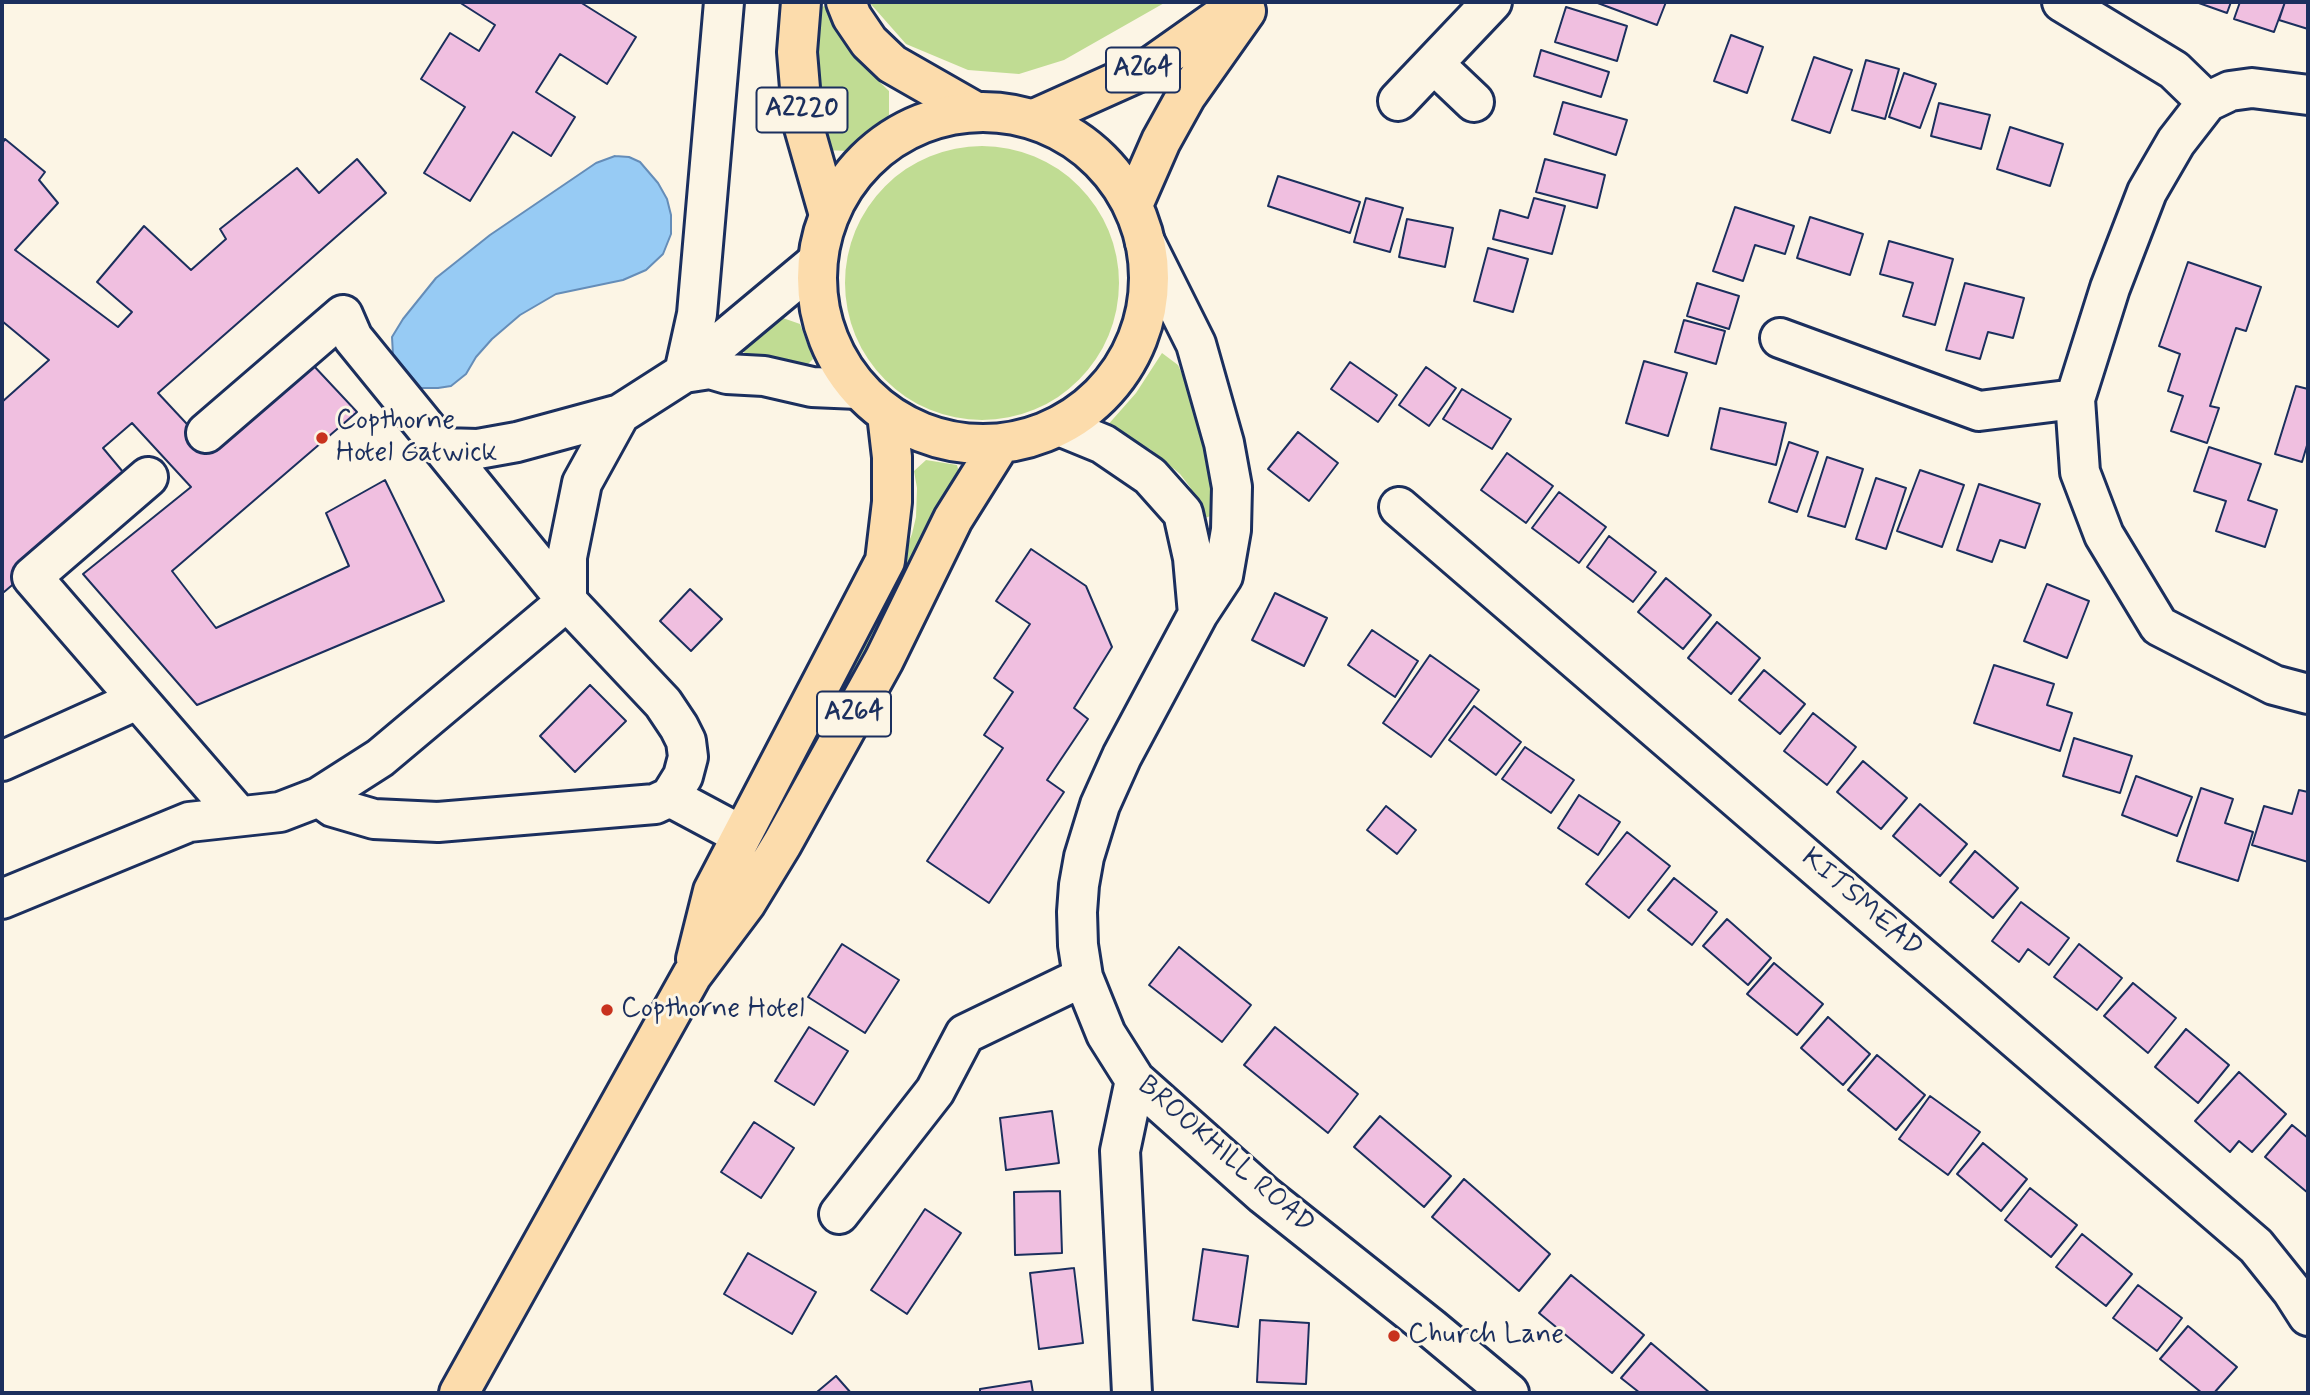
<!DOCTYPE html>
<style>
body{margin:0}
#map{position:relative;width:2310px;height:1395px;overflow:hidden;background:#fcf5e5;font-family:Mynerve,sans-serif}
canvas{display:block}
.frame{position:absolute;inset:0;border:4px solid #1b2f5e;pointer-events:none}
</style>
<div id="map">
<canvas width="2310" height="1395"></canvas>
<div class="frame"></div>
</div>
<script>
const ctx = document.querySelector('canvas').getContext('2d');
ctx.lineJoin = 'round';
function fillPath(path, color) {
  ctx.fillStyle = color;
  ctx.fill(path, 'evenodd');
}
function toPath(rows) {
  const path = new Path2D();
  for (const r of rows) {
    if (r.length === 3) {
      path.moveTo(r[0] + r[2], r[1]);
      path.arc(r[0], r[1], r[2], 0, 2 * Math.PI);
      continue;
    }
    path.moveTo(r[0], r[1]);
    for (let i = 2; i < r.length; i += 2) path.lineTo(r[i], r[i + 1]);
  }
  return path;
}
function stroke(path, color, width, dash) {
  ctx.strokeStyle = color;
  ctx.lineWidth = width;
  ctx.lineCap = dash ? 'butt' : 'round';
  ctx.setLineDash(dash || []);
  ctx.stroke(path);
}
function label(font, color, halo, rows, align = 'center') {
  ctx.font = font + ' Mynerve,sans-serif';
  ctx.lineWidth = 6;
  ctx.setLineDash([]);
  ctx.textBaseline = 'middle';
  ctx.strokeStyle = halo;
  ctx.fillStyle = color;
  for (const [text, x, y, turn = 0] of rows) {
    ctx.save();
    ctx.translate(x, y);
    ctx.rotate((+turn || 0) * Math.PI / 180);
    ctx.textAlign = isNaN(turn) ? turn : align;
    if (halo) ctx.strokeText(text, 0, 0);
    ctx.fillText(text, 0, 0);
    ctx.restore();
  }
}
fillPath(toPath([
 [869,2,1166,2,1064,60,1019,74,968,70,906,44],
 [828,6,832,19,846,45,860,63,889,91,889,115,870,128,847,151,825,150,813,55,815,7],
 [982,283,137],
 [780,317,800,324,813,359,802,370,746,362,742,341],
 [1162,353,1178,365,1202,419,1219,513,1205,518,1190,487,1180,474,1150,449,1106,427,1136,393],
 [926,460,957,465,962,484,798,787,790,781,894,578,912,534,916,517,917,488,914,471]
]), '#c0dc93');
const water = toPath([
 [615,156,629,157,640,162,658,183,667,199,671,215,671,234,663,254,646,270,623,280,556,294,520,315,492,339,476,357,466,374,451,386,438,388,421,388,393,355,392,337,403,319,436,278,490,235,596,163,615,156]
]);
fillPath(water, '#97cbf4');
stroke(water, '#658db8', 2);
const building = toPath([
 [459,2,580,2,636,37,607,84,560,54,536,92,575,117,551,156,513,132,470,201,424,173,465,107,421,79,450,33,479,51,495,25,459,2],
 [1595,2,1666,2,1657,25,1595,2],
 [2196,2,2231,2,2227,13,2196,2],
 [2240,2,2285,2,2274,32,2234,19,2240,2],
 [2285,2,2308,2,2308,29,2279,20,2285,2],
 [1566,7,1627,26,1617,61,1555,42,1566,7],
 [1731,35,1763,47,1747,93,1714,81,1731,35],
 [1541,50,1609,72,1601,97,1534,76,1541,50],
 [1814,57,1852,70,1830,133,1792,120,1814,57],
 [1866,60,1899,69,1885,119,1852,110,1866,60],
 [1904,73,1936,84,1920,128,1889,117,1904,73],
 [1563,102,1627,120,1616,155,1554,134,1563,102],
 [1939,103,1990,115,1981,149,1931,136,1939,103],
 [2010,127,2063,144,2050,186,1997,169,2010,127],
 [5,139,45,172,39,180,58,203,15,250,118,327,132,312,97,282,144,226,191,270,226,239,220,229,297,168,319,193,357,159,386,193,158,393,213,452,313,365,357,412,172,571,216,628,349,566,326,513,385,480,444,601,197,705,83,574,191,487,132,423,103,448,128,478,100,511,4,592,2,590,2,402,49,360,2,321,2,144,5,139],
 [1545,159,1605,175,1597,208,1536,192,1545,159],
 [1278,176,1360,202,1350,233,1268,206,1278,176],
 [1366,198,1403,208,1390,252,1354,242,1366,198],
 [1534,198,1565,206,1552,254,1493,239,1500,210,1528,218,1534,198],
 [1735,207,1794,226,1785,254,1755,245,1743,281,1713,271,1735,207],
 [1810,217,1863,234,1850,275,1797,258,1810,217],
 [1407,219,1453,228,1445,267,1399,257,1407,219],
 [1889,241,1953,259,1935,325,1903,316,1913,283,1880,274,1889,241],
 [1488,248,1528,259,1513,312,1474,301,1488,248],
 [2188,262,2261,287,2246,331,2236,328,2210,406,2219,408,2207,443,2171,431,2183,396,2168,391,2180,354,2159,346,2188,262],
 [1697,283,1739,296,1729,329,1687,316,1697,283],
 [1965,283,2024,298,2013,338,1988,332,1980,359,1946,350,1965,283],
 [1684,320,1725,331,1716,364,1675,352,1684,320],
 [1644,361,1687,373,1668,436,1626,423,1644,361],
 [1350,362,1397,395,1378,422,1331,389,1350,362],
 [1426,367,1456,388,1429,426,1399,405,1426,367],
 [2296,386,2308,389,2308,442,2302,462,2275,454,2296,386],
 [1462,389,1511,419,1492,449,1443,419,1462,389],
 [1720,408,1786,423,1776,465,1711,449,1720,408],
 [1298,432,1338,463,1309,501,1268,469,1298,432],
 [1789,442,1818,452,1797,512,1769,502,1789,442],
 [2209,447,2261,464,2248,500,2277,510,2265,547,2216,531,2226,501,2194,491,2209,447],
 [1507,453,1553,486,1526,523,1481,490,1507,453],
 [1827,457,1863,469,1845,527,1808,516,1827,457],
 [1920,470,1964,485,1942,547,1897,531,1920,470],
 [1876,478,1906,488,1886,549,1856,539,1876,478],
 [1979,484,2040,504,2025,548,2000,540,1992,562,1957,550,1979,484],
 [1559,492,1606,527,1579,563,1532,528,1559,492],
 [1609,536,1656,572,1633,602,1587,567,1609,536],
 [1031,549,1086,586,1112,647,1074,708,1088,719,1047,780,1064,792,989,903,927,861,1003,748,984,735,1013,692,994,678,1030,624,996,601,1031,549],
 [1666,578,1711,615,1683,649,1638,612,1666,578],
 [2047,584,2089,601,2067,658,2024,641,2047,584],
 [690,589,722,619,691,651,660,621,690,589],
 [1275,593,1327,618,1304,666,1252,640,1275,593],
 [1717,622,1760,658,1731,694,1688,658,1717,622],
 [1372,630,1418,661,1395,697,1348,665,1372,630],
 [1430,655,1479,690,1431,757,1383,723,1430,655],
 [1994,665,2054,684,2047,705,2072,713,2060,751,1974,723,1994,665],
 [1764,670,1805,704,1780,734,1739,700,1764,670],
 [590,685,626,721,575,772,540,736,590,685],
 [1474,706,1521,742,1496,775,1449,740,1474,706],
 [1813,713,1856,747,1827,785,1784,751,1813,713],
 [2074,738,2132,756,2120,793,2063,776,2074,738],
 [1525,747,1574,780,1551,813,1502,779,1525,747],
 [1863,761,1907,798,1881,829,1837,792,1863,761],
 [2136,776,2192,797,2177,836,2122,815,2136,776],
 [2201,788,2233,799,2225,823,2253,832,2238,881,2177,861,2201,788],
 [2299,790,2308,792,2308,862,2252,845,2264,806,2292,814,2299,790],
 [1579,795,1620,822,1598,855,1558,828,1579,795],
 [1920,804,1967,844,1940,876,1893,836,1920,804],
 [1386,806,1416,830,1397,854,1367,830,1386,806],
 [1627,832,1670,866,1629,918,1586,884,1627,832],
 [1975,851,2018,888,1993,918,1950,882,1975,851],
 [1674,878,1717,912,1692,945,1648,910,1674,878],
 [2021,902,2069,938,2049,965,2028,949,2019,962,1992,941,2021,902],
 [1727,919,1771,958,1748,985,1703,946,1727,919],
 [842,944,899,980,865,1033,808,997,842,944],
 [2079,944,2122,978,2097,1010,2054,977,2079,944],
 [1179,947,1251,1005,1222,1042,1149,985,1179,947],
 [1774,963,1823,1004,1797,1035,1747,994,1774,963],
 [2133,983,2176,1018,2148,1053,2104,1016,2133,983],
 [1828,1017,1870,1054,1843,1085,1801,1048,1828,1017],
 [809,1027,848,1051,814,1105,775,1081,809,1027],
 [1275,1027,1358,1094,1328,1133,1244,1065,1275,1027],
 [2186,1029,2229,1065,2198,1103,2155,1067,2186,1029],
 [1877,1055,1925,1095,1896,1130,1848,1090,1877,1055],
 [2239,1072,2286,1114,2252,1152,2239,1141,2230,1152,2195,1121,2239,1072],
 [1930,1096,1980,1132,1948,1175,1899,1139,1930,1096],
 [1052,1111,1059,1163,1006,1170,1000,1118,1052,1111],
 [1380,1116,1451,1176,1424,1207,1354,1147,1380,1116],
 [754,1122,794,1148,761,1198,721,1172,754,1122],
 [2292,1125,2308,1138,2308,1193,2265,1157,2292,1125],
 [1983,1143,2027,1179,2001,1211,1957,1174,1983,1143],
 [1464,1179,1550,1254,1519,1291,1432,1217,1464,1179],
 [2030,1188,2077,1225,2051,1257,2005,1220,2030,1188],
 [1060,1191,1062,1253,1015,1255,1014,1192,1060,1191],
 [925,1209,961,1233,907,1314,871,1290,925,1209],
 [2082,1234,2132,1274,2106,1306,2056,1267,2082,1234],
 [1203,1249,1248,1256,1238,1327,1193,1320,1203,1249],
 [748,1253,816,1292,792,1334,724,1294,748,1253],
 [1074,1268,1083,1343,1039,1349,1030,1273,1074,1268],
 [1571,1275,1644,1335,1612,1373,1539,1313,1571,1275],
 [2138,1285,2182,1318,2157,1351,2113,1318,2138,1285],
 [1260,1320,1309,1323,1306,1384,1257,1382,1260,1320],
 [2188,1326,2237,1367,2214,1393,2202,1393,2160,1359,2188,1326],
 [1651,1343,1710,1393,1640,1393,1621,1378,1651,1343],
 [836,1376,851,1393,818,1393,817,1392,836,1376],
 [1031,1381,1033,1393,980,1393,980,1389,1031,1381]
]);
fillPath(building, '#f0bfe0');
stroke(building, '#1b2f5e', 2);
const minor = toPath([
 [2062,2,2174,70,2207,102,2230,91,2252,88,2308,95],
 [1434,64,1474,102],
 [1398,101,1492,2],
 [2207,102,2176,142,2147,192,2110,288,2075,399,2080,472,2104,535,2159,626,2274,685,2308,694],
 [1145,242,1196,344,1224,443,1232,487,1231,530,1223,576,1198,614,1122,756,1100,805,1084,857,1079,885,1077,912,1078,945,1083,977,1106,1034,1135,1080,1264,1195,1431,1328,1509,1393],
 [1780,338,1979,411,2075,399],
 [684,373,697,314,724,2],
 [684,373,710,369,727,374,764,376,812,387,858,389],
 [1059,426,1103,444,1150,476,1183,513,1193,558,1198,614],
 [206,433,343,315,353,338,567,601,663,703,679,727,686,741,688,757,683,776,670,797],
 [442,448,478,449,517,442,620,414,684,373,817,262],
 [148,477,32,577,238,815],
 [1399,507,2256,1246,2292,1291,2308,1316],
 [2,761,137,700],
 [319,797,333,807,374,819,438,822,655,804,670,797,741,835],
 [2,899,189,822,280,812,319,797,380,758,567,601,567,557,582,483,620,414],
 [839,1214,935,1091,965,1034,1083,977],
 [1132,1393,1120,1151,1135,1080]
]);
const major = toPath([
 [801,2,797,52,803,124,829,215],
 [846,2,852,17,869,42,892,64,976,112]
]);
const highway = toPath([
 [983,278,166],
 [1034,119,1150,67,1242,2],
 [1133,205,1161,141,1186,96,1246,11],
 [696,959,713,891,885,561,892,502,892,457,887,414],
 [459,1393,692,975,746,903,782,844,884,660,953,519,1000,444]
]);
stroke(minor, '#1b2f5e', 44);
stroke(major, '#1b2f5e', 44);
stroke(highway, '#1b2f5e', 44);
stroke(minor, '#fcf5e5', 38);
stroke(major, '#fcdcac', 38);
stroke(highway, '#fcdcac', 38);
for (const [x, y, r, color] of [
 [322,438,7,"#c8321e"],
 [607,1010,7,"#c8321e"],
 [1394,1336,7,"#c8321e"]
]) {
  const dot = new Path2D();
  dot.arc(x, y, r, 0, 2 * Math.PI);
  ctx.fillStyle = color;
  ctx.fill(dot);
  stroke(dot, '#fcf5e5', 2.5);
}
for (const [x, y, w] of [
 [1143,70,74],
 [802,110,91],
 [854,714,74]
]) {
  const box = new Path2D();
  box.roundRect(x - w / 2, y - 22.5, w, 45, 5);
  ctx.fillStyle = '#fcf5e5';
  ctx.fill(box);
  stroke(box, '#1b2f5e', 2);
}
label('bold 26px', '#1b2f5e', null, [
 ["A264",1143,70],
 ["A2220",802,110],
 ["A264",854,714]
]);
label('28px', '#1b2f5e', '#fcf5e5', [
 ["Copthorne",336,422],
 ["Hotel Gatwick",336,454],
 ["Copthorne Hotel",621,1010],
 ["Church Lane",1408,1336]
], 'left');
label('28px', '#1b2f5e', '#fcf5e5', [
 ["KITSMEAD",1861,904,41],
 ["BROOKHILL ROAD",1225,1156,41]
]);
</script>
